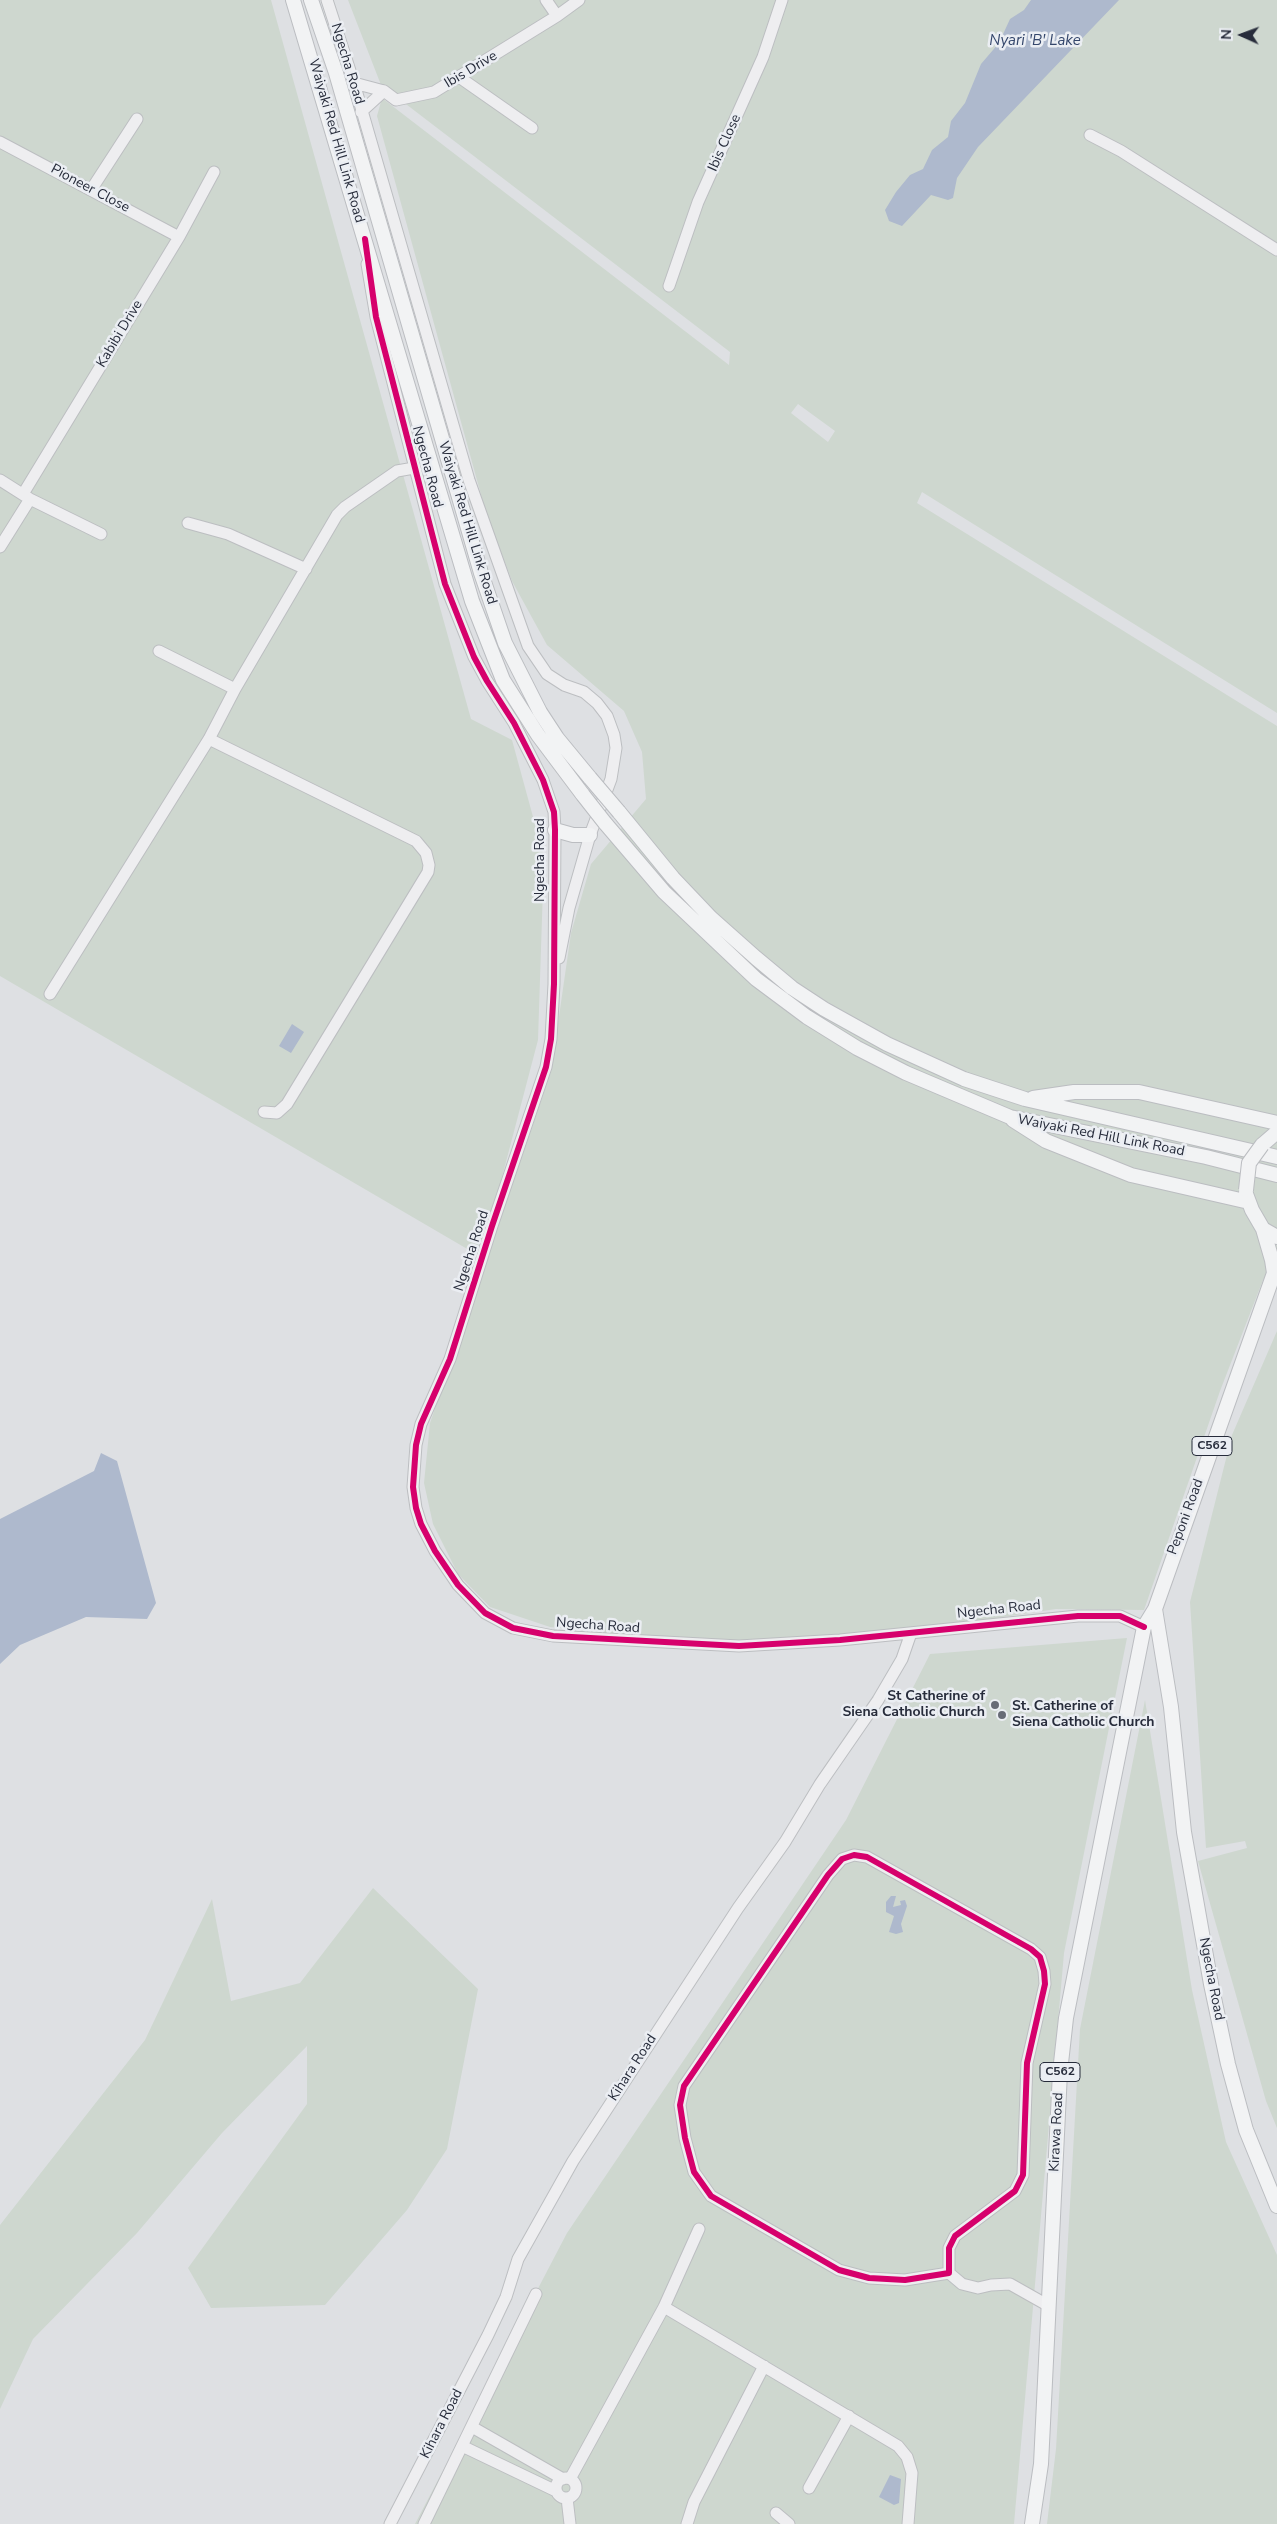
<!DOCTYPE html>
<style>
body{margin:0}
#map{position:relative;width:1277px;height:2524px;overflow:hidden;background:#dee0e3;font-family:"Nunito Sans",sans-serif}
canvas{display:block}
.north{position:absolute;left:1217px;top:10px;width:50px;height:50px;-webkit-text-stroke:4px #ebeef3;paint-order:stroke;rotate:272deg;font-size:14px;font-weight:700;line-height:20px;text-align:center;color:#272c3b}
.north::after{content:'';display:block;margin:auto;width:18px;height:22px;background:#272c3b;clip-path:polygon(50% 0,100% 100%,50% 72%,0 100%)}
</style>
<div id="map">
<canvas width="1277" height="2524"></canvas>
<div class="north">N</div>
</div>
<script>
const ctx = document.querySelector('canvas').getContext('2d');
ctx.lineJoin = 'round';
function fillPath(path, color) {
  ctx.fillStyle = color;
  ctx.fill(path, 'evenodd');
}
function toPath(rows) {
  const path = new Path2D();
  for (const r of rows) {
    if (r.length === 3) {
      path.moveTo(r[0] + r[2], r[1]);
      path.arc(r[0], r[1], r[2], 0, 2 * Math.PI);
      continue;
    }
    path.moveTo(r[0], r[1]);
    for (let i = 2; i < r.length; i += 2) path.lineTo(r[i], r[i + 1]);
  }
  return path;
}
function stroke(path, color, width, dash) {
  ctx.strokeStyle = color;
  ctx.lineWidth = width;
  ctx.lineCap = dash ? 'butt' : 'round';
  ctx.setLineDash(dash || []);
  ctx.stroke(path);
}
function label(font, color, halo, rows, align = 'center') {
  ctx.font = font + ' "Nunito Sans",sans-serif';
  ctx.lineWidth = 5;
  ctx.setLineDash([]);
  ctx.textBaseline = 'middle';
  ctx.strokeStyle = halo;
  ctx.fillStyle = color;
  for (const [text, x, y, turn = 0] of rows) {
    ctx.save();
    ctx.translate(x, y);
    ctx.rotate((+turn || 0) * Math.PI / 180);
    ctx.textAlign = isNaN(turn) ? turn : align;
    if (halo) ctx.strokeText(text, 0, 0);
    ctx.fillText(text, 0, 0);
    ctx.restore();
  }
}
fillPath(toPath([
 [0,0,271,0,471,719,512,740,544,857,538,1040,481,1257,0,976],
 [348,0,1277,0,1277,713,922,492,917,503,1277,726,1277,1254,1263,1280,1220,1391,1144,1610,1056,1609,956,1624,738,1645,550,1627,490,1607,458,1574,433,1524,424,1483,430,1423,551,1072,571,933,591,864,646,799,642,752,624,711,547,645,512,581,486,513,377,116,382,98,729,365,730,352,381,85],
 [798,404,835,431,828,442,791,413],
 [1277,1331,1277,2128,1266,2101,1198,1861,1247,1848,1245,1841,1206,1848,1190,1602,1232,1435],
 [1127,1638,1064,1953,1014,2524,415,2524,567,2233,846,1820,930,1654],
 [1145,1700,1192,1990,1226,2142,1277,2255,1277,2524,1047,2524,1056,2449,1080,2029],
 [373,1888,478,1989,447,2149,407,2210,325,2305,211,2308,188,2268,307,2104,307,2046,222,2133,137,2233,33,2339,0,2409,0,2225,145,2040,212,1899,231,2001,300,1983]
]), '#ced7cf');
fillPath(toPath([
 [1031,0,1119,0,978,147,957,178,953,198,948,200,931,195,902,226,889,221,885,210,896,192,910,175,923,169,932,150,948,137,951,121,965,103,981,64,999,43,1010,19,1024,10],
 [292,1024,304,1032,291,1053,279,1046],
 [101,1453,117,1461,156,1603,147,1619,86,1617,20,1645,0,1664,0,1519,94,1471],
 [891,1896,896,1896,893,1907,901,1905,900,1901,905,1900,907,1906,901,1924,903,1932,896,1934,889,1932,894,1916,886,1912,886,1902],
 [890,2475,901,2479,899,2503,894,2505,879,2497]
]), '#aeb9cd');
const minor = toPath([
 [327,0,354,83,469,480,528,646,547,674,564,685,584,692,597,703,607,716,614,735,616,748,611,779,590,835,569,908,559,958],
 [546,0,557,16],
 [459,77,532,128],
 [354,83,384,91],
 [361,112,384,91,396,100,434,92,557,16,579,0],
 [1090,135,1121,151,1277,250],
 [0,142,179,237],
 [91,190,137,119],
 [367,264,376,317,445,584,474,657,487,681,514,723,543,780,554,812,555,830,554,984,551,1039,546,1067,492,1226,450,1359,421,1424,416,1445,413,1487,416,1508,421,1524,435,1551,458,1585,485,1613,513,1628,553,1636,739,1646,840,1640,1078,1616,1120,1616,1144,1627],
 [669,286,698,202,763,57,782,0],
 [0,480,30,499,101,534],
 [23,494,179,237,214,172],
 [188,523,228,534,306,569],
 [0,547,30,499],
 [159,651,235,689],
 [209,739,416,841,426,853,429,865,428,872,287,1104,277,1113,264,1112],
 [50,994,209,739,235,689,337,515,345,507,397,471,414,468],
 [854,1855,867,1857,1031,1949,1040,1957,1044,1971,1045,1984,1027,2063,1023,2175,1015,2191,955,2236,949,2248,949,2273,905,2280,869,2278,839,2270,711,2196,694,2172,685,2138,680,2105,684,2086,828,1875,842,1859,854,1855],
 [949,2273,962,2284,978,2288,991,2285,1010,2284,1049,2306],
 [664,2307,898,2446,907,2457,912,2473,908,2524],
 [472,2427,563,2479],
 [462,2446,556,2491],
 [566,2488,10],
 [570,2479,664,2307,699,2229],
 [809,2488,849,2416],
 [567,2498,570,2524],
 [776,2513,789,2524],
 [390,2524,488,2335,506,2297,518,2259,573,2161,738,1908,785,1842,820,1784,878,1700,902,1659,911,1633],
 [424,2524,536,2294],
 [687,2524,694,2502,764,2366]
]);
const major = toPath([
 [293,0,472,601,503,680,538,735,583,795],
 [311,0,336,73,481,573,505,643,540,712,557,738,590,778],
 [619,812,673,878,711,918,756,958,792,988,824,1009,887,1044,964,1079,1025,1099,1277,1157],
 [605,823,664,892,756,979,807,1017,857,1048,906,1073,1010,1117,1206,1157,1277,1175],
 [555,830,573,835,590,835],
 [1033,1098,1074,1092,1139,1092,1277,1123],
 [1013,1120,1046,1141,1131,1175,1249,1202],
 [1262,1145,1277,1132],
 [1246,1194,1252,1210,1263,1229,1277,1237],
 [1155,1609,1171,1707,1184,1832,1211,1984,1228,2064,1246,2130,1277,2206],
 [1032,2524,1041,2464,1060,2072,1066,2018,1144,1627,1155,1609,1274,1273,1272,1260,1263,1229]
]);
stroke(minor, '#bcbec1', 13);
stroke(major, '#bbbdc1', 16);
stroke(minor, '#eeeef0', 11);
stroke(major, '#f2f3f4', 14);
const majorBridge = toPath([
 [590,778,619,812],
 [583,795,605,823],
 [1246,1190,1249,1163,1262,1145]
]);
stroke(majorBridge, '#bbbdc1', 16, []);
stroke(majorBridge, '#f2f3f4', 14);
stroke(toPath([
 [365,239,376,317,445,584,474,657,487,681,514,723,543,780,554,812,555,830,554,984,551,1039,546,1067,492,1226,450,1359,421,1424,416,1445,413,1487,416,1508,421,1524,435,1551,458,1585,485,1613,513,1628,553,1636,739,1646,840,1640,1078,1616,1120,1616,1144,1627],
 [854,1855,867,1857,1031,1949,1040,1957,1044,1971,1045,1984,1027,2063,1023,2175,1015,2191,955,2236,949,2248,949,2273,905,2280,869,2278,839,2270,711,2196,694,2172,685,2138,680,2105,684,2086,828,1875,842,1859,854,1855]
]), '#d6006c', 6);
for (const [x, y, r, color] of [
 [995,1705,5,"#676b76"],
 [1002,1715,5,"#676b76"]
]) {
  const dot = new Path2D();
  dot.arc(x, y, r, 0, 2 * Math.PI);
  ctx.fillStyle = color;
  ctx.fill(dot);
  stroke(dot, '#ebeef3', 2);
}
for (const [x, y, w] of [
 [1212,1446,40],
 [1060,2072,40]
]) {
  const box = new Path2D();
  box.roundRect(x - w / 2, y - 9.5, w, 19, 4);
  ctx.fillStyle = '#ebeef3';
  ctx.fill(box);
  stroke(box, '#272c3b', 1);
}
label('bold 12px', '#272c3b', null, [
 ["C562",1212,1446],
 ["C562",1060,2072]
]);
label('14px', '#272c3b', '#ebeef3', [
 ["Ngecha Road",347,64,73],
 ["Ibis Drive",471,70,-31],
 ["Waiyaki Red Hill Link Road",336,141,74],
 ["Ibis Close",725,143,-66],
 ["Pioneer Close",90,189,28],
 ["Kabibi Drive",120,334,-59],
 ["Ngecha Road",427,467,75],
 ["Waiyaki Red Hill Link Road",467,523,73],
 ["Ngecha Road",541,860,-90],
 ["Waiyaki Red Hill Link Road",1101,1136,11],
 ["Ngecha Road",472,1251,-72],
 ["Peponi Road",1186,1517,-70],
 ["Ngecha Road",999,1610,-6],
 ["Ngecha Road",598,1626,4],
 ["Ngecha Road",1211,1979,79],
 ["Kihara Road",633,2068,-57],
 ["Kirawa Road",1057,2132,-87],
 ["Kihara Road",442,2424,-63]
]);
label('bold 14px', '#272c3b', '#ebeef3', [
 ["St Catherine of",985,1697],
 ["Siena Catholic Church",985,1713],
 ["St. Catherine of",1012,1707,"left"],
 ["Siena Catholic Church",1012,1723,"left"]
], 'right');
label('italic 15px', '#34466b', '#ebeef3', [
 ["Nyari 'B' Lake",1035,41]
]);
</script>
